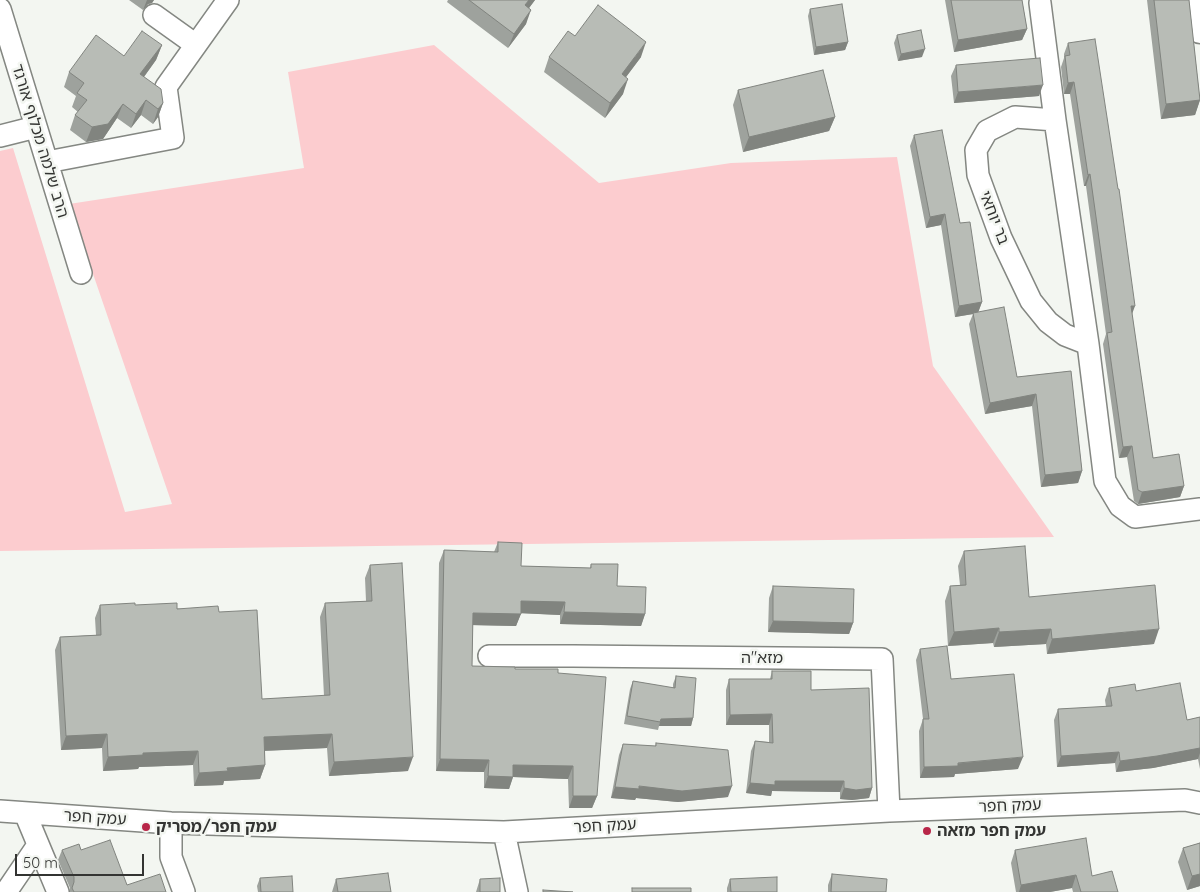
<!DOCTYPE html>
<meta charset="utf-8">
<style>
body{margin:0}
#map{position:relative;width:1200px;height:892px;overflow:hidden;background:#f3f6f1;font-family:Quicksand,sans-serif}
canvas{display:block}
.scale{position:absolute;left:15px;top:854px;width:129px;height:22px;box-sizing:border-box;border:2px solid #333432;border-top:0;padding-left:6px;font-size:15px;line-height:18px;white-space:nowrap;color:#333432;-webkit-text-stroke:4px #f3f6f1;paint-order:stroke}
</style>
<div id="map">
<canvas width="1200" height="892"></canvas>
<div class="scale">50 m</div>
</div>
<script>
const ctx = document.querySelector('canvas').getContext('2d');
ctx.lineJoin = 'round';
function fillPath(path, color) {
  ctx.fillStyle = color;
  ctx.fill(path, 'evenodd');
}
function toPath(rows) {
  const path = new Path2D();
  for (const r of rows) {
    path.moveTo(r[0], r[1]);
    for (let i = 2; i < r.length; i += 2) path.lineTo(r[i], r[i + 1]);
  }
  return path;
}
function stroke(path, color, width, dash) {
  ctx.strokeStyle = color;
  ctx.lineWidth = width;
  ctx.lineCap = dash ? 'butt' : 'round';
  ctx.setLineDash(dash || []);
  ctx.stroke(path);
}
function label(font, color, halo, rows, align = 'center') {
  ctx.font = font + ' Quicksand,"Noto Sans Hebrew",sans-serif';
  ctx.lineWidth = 5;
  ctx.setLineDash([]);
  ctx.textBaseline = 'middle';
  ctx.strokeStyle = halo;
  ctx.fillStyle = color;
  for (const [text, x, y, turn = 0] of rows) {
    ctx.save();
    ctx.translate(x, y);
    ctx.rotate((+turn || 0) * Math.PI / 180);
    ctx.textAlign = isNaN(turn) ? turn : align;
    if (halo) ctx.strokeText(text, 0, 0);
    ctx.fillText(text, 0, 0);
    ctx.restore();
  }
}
fillPath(toPath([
 [434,45,599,183,731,163,897,157,933,366,1054,537,0,551,0,151,13,148,125,512,172,504,69,204,304,168,288,72]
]), '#fccccf');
const minor = toPath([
 [1040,3,1055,120,1088,344,1105,481,1120,506,1135,517,1200,509],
 [0,9,81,273],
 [154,15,196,45],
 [1055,120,1015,117,987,131,976,150,978,175,1001,238,1031,301,1048,322,1065,335,1088,344],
 [0,136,36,127],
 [47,162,173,138,166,87,228,0],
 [489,656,573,656,882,659,889,811],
 [0,811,171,823,504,832,889,811,1185,800,1200,803],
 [25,813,58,892],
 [171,823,171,857,184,892],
 [504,832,517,892],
 [6,892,38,845]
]);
const major = toPath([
 [1196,0,1200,30]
]);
stroke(minor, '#848782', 24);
stroke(major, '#848782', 29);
stroke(minor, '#fff', 21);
stroke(major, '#fff', 26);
fillPath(toPath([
 [129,0,154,0,152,3,148,4,143,10],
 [448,0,535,0,529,8,526,24,508,48,447,2],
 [945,0,1022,0,1027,29,1022,40,954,52],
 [1147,0,1189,0,1200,100,1195,115,1161,119],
 [810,9,848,42,845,50,814,55,808,16],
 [897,35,922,57,898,61,894,43],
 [1068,43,1132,314,1153,458,1184,486,1180,497,1138,504,1134,501,1127,457,1119,458,1103,344,1106,334,1086,186,1084,186,1070,94,1064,94,1061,67,1064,58,1064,54],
 [162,45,156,60,144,77,163,103,158,117,153,124,141,115,131,128,117,118,103,139,86,142,70,130,75,115,78,112,72,107,76,96,64,87,69,72],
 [549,57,641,57,626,77,623,94,605,118,544,72],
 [956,65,1039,96,954,103,951,76],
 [738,90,835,117,829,131,743,152,733,105],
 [914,135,960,223,982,302,978,312,1017,377,1071,371,1082,471,1078,483,1041,487,1032,406,985,414,969,324,973,314,955,317,941,225,926,228,910,146],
 [498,542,521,566,590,568,591,564,617,586,645,614,641,626,560,624,560,615,521,613,516,626,473,625,472,666,558,673,597,796,592,808,569,808,568,779,513,777,509,789,484,788,484,772,436,771,439,563,444,550,494,552],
 [964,551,1029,597,1154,644,1047,654,1046,644,994,647,993,643,948,646,945,601,950,586,960,585,958,566],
 [370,565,408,771,329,776,327,748,265,751,265,765,260,779,224,781,223,785,194,786,193,765,139,767,138,769,103,771,102,748,61,750,55,650,60,637,96,635,95,618,100,605,135,605,219,612,262,699,324,696,320,617,325,603,366,601,365,578],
 [773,586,853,623,849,634,768,632,769,598],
 [920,649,951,679,1018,769,955,774,954,777,920,778,919,731,923,719,916,660],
 [772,671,811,690,872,788,869,798,852,800,840,799,840,792,772,791,771,796,746,793,751,751,755,741,769,742,769,725,726,725,726,690,729,679,770,679],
 [676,676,693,718,691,726,659,726,658,730,624,724,630,689,633,681,673,688,673,684],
 [1109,688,1136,691,1187,720,1200,717,1200,769,1198,759,1153,768,1116,772,1115,763,1057,767,1054,720,1058,709,1106,707,1105,700],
 [656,743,728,797,678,802,636,798,635,800,611,798,619,755,623,744,655,746],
 [1200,843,1200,886,1187,890,1178,862,1183,848],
 [62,850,81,850,127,885,166,892,70,892,70,888,58,860],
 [1015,850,1092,876,1118,892,1073,892,1072,888,1050,892,1016,892,1011,863],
 [832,874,886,892,828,892,828,885],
 [260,878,293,892,258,892,257,886],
 [336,879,391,892,332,892],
 [480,879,500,892,476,892],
 [730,879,777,892,727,892,727,888]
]), '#9ea29d');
fillPath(toPath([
 [147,0,154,0,152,3,148,4,143,10],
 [529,0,535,0,520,20,525,5],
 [531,10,526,24,508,48,514,34],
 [1027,29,1022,40,954,52,958,40],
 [646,42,641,57,617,89,622,74],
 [848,42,845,50,814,55,816,47],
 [162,45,156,60,135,89,140,74],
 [925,49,922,57,898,61,901,54],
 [628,79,623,94,605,118,610,103],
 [1074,82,1070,94,1064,94,1068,83],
 [1043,85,1039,96,954,103,958,92],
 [146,100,141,115,131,128,136,114],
 [1200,100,1195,115,1161,119,1166,104],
 [163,103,158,117,153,124,158,109],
 [123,104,117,118,103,139,86,142,92,127],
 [835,117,829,131,743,152,749,137],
 [1090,174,1086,186,1084,186,1088,175],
 [945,214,941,225,926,228,930,217],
 [982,302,978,313,973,313,973,314,955,317,959,306],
 [1131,306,1135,306,1131,317],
 [1036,394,1032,406,985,414,990,403],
 [1132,446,1127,457,1119,458,1123,447],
 [1082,471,1078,483,1041,487,1045,475],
 [1184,486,1180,497,1138,504,1142,492],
 [521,601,565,602,560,615,516,613],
 [564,612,645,614,641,626,560,624],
 [473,613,521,614,516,626,468,625],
 [773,621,853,623,849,634,768,632],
 [999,628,993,643,948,646,954,632],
 [1051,629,1046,644,994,647,999,632],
 [1159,629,1154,644,1047,654,1052,639],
 [772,714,769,725,726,725,730,715],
 [693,718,691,726,659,726,661,719],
 [107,734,102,748,61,750,66,736],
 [332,734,327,748,259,751,264,737],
 [1200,748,1200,753,1198,759,1153,768,1116,772,1120,761],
 [198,751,193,765,139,767,138,769,103,771,108,757,143,753],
 [1119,752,1115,763,1057,767,1061,756],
 [413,757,408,771,329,776,334,762],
 [1023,757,1018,769,955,774,954,777,920,778,924,767],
 [440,759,489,760,484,772,436,771],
 [265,765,260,779,224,781,223,785,194,786,199,773,227,768],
 [513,765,573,766,568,779,513,777,509,789,484,788,488,776],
 [775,781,844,781,840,792,772,791,771,796,746,793,750,783],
 [732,786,728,797,678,802,636,798,635,800,611,798,615,787],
 [844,788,872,788,869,798,852,800,840,799],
 [573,796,597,796,592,808,569,808],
 [1200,874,1200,886,1187,890,1192,876],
 [1076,875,1072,888,1050,892,1019,892,1021,885]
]), '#81847f');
const building = toPath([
 [469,0,529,0,525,5,531,10,514,34,469,0],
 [951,0,1022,0,1027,29,958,40,951,0],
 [1154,0,1189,0,1200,100,1166,104,1154,0],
 [842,4,848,42,816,47,810,9,842,4],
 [598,5,646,42,622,74,628,79,610,103,549,57,568,31,575,36,598,5],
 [921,30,925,49,901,54,897,35,921,30],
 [142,31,162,45,140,74,161,89,163,103,158,109,146,100,136,114,123,104,108,124,92,127,75,115,87,100,77,93,84,83,69,72,96,35,124,56,142,31],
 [1095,39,1118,189,1119,189,1135,306,1131,306,1153,458,1179,454,1184,486,1142,492,1138,490,1132,446,1123,447,1107,333,1112,332,1090,174,1088,175,1074,82,1068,83,1065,56,1070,55,1068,43,1095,39],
 [1040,58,1043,85,958,92,956,65,1040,58],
 [823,70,835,117,749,137,738,90,823,70],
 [942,130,960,223,970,222,982,302,959,306,945,214,930,217,914,135,942,130],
 [1004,307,1017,377,1071,371,1082,471,1045,475,1036,394,990,403,973,313,1004,307],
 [498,542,522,543,521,566,591,568,591,564,618,564,617,586,646,587,645,614,564,612,565,602,521,601,521,614,473,613,472,666,515,667,515,669,558,669,558,673,606,677,597,796,573,796,573,766,513,765,513,777,488,776,489,760,440,759,444,550,498,552,498,542],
 [1025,546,1029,597,1155,585,1159,629,1052,639,1051,629,999,632,999,628,954,632,950,586,966,585,964,551,1025,546],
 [402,563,413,757,334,762,332,734,264,737,265,765,227,768,228,771,199,773,198,751,143,753,143,755,108,757,107,734,66,736,60,637,101,635,100,605,135,603,135,605,177,603,177,609,218,606,219,612,257,610,262,699,330,695,325,603,372,601,370,565,402,563],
 [773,586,854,589,853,623,773,621,773,586],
 [947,646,951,679,1014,674,1023,757,958,763,958,766,924,767,923,719,929,719,920,649,947,646],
 [772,671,811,671,811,690,869,688,872,788,856,790,844,788,844,781,775,781,775,785,750,783,755,741,773,743,772,714,730,715,729,679,772,679,772,671],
 [676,676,696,678,693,718,661,719,660,722,627,716,633,681,675,688,676,676],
 [1180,683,1187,720,1200,717,1200,748,1157,756,1120,761,1119,752,1061,756,1058,709,1112,706,1109,688,1135,684,1136,691,1180,683],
 [656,743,728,750,732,786,682,791,639,786,639,789,615,787,623,744,656,746,656,743],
 [1086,838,1092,876,1112,871,1118,892,1081,892,1076,875,1021,885,1015,850,1086,838],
 [110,840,127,885,160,874,166,892,74,892,72,888,74,882,74,877,62,850,79,844,81,850,110,840],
 [1200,843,1200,874,1192,876,1183,848,1200,843],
 [388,873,391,892,338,892,336,879,388,873],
 [832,874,887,879,886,892,831,892,832,874],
 [292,876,293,892,261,892,260,878,292,876],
 [777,877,777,892,731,892,730,879,777,877],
 [500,878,500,892,480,892,480,879,500,878],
 [632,888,691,888,691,892,632,892,632,888],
 [543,890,573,892,543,892,543,890]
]);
fillPath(building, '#b8bcb6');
stroke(building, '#81847f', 1);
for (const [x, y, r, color] of [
 [146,827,5,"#b82648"],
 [927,831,5,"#b82648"]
]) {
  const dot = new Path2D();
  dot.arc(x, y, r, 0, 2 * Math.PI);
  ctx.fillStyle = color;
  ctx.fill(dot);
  stroke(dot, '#f3f6f1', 2);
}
label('16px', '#333432', '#f3f6f1', [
 ["הרב שלמה מכלוף אורגד",40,141,73],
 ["בר יוחאי",994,218,69],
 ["מזא\"ה",762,658],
 ["עמק חפר",1010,806,-2],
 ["עמק חפר",95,818,4],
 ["עמק חפר",605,826,-3]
]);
label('bold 16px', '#333432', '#f3f6f1', [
 ["עמק חפר/מסריק",156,827],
 ["עמק חפר מזאה",937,831]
], 'left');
</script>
